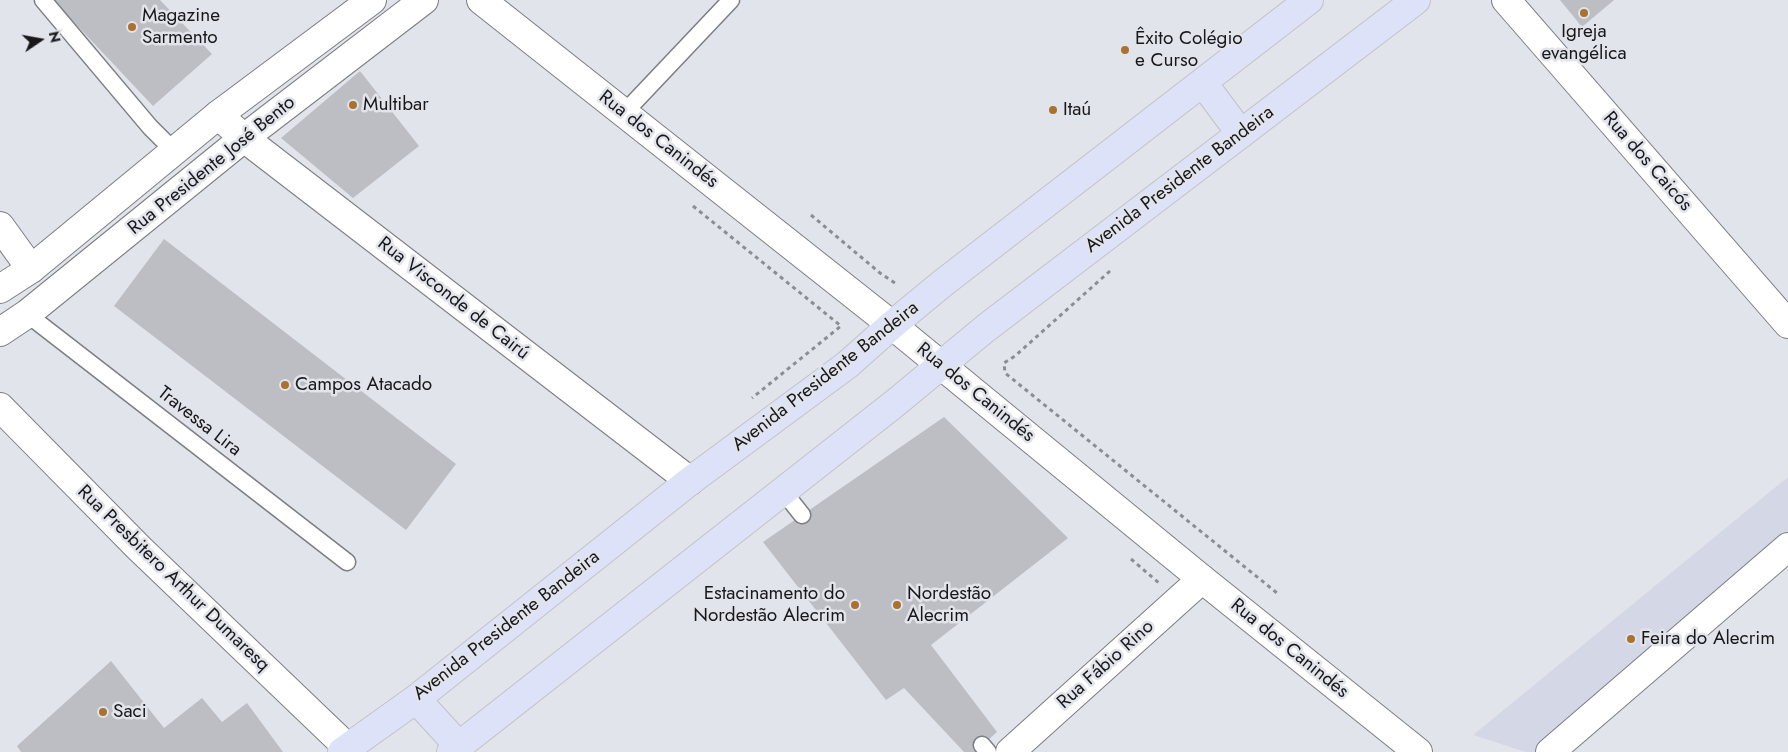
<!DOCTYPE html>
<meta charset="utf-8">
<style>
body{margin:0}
#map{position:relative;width:1788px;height:752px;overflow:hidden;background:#e2e4eb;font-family:Jost,sans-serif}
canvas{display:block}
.north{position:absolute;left:15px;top:15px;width:50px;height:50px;-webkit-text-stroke:4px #e2e4eb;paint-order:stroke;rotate:78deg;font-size:14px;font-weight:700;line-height:20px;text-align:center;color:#18181b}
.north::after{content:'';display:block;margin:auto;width:18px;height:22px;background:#18181b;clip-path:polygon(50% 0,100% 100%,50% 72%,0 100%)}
</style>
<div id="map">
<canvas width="1788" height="752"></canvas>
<div class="north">N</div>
</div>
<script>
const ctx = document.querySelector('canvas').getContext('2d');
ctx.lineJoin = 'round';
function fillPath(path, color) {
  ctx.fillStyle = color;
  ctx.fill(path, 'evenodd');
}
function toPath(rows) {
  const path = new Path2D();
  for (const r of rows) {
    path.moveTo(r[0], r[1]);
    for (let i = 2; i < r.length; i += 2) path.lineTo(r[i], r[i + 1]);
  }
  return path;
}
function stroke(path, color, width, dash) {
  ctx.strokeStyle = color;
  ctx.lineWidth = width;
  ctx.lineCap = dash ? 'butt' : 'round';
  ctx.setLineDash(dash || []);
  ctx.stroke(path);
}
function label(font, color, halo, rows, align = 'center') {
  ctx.font = font + ' Jost,sans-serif';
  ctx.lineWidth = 5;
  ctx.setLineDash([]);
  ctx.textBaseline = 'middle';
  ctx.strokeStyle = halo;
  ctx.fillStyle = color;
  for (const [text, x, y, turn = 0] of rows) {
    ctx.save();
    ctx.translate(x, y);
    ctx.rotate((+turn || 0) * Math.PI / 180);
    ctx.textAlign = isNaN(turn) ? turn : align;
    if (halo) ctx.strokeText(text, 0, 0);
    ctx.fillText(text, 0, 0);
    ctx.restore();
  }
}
fillPath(toPath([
 [1788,477,1788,543,1534,752,1526,752,1473,735]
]), '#d4d7e5');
fillPath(toPath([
 [53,0,160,0,212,54,153,106],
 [1560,0,1614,0,1582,27],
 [360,71,419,146,353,198,281,138],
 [164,239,456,464,406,530,114,306],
 [944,417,1068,538,931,645,997,732,975,752,964,752,904,688,886,700,763,542],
 [111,661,164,728,202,698,222,722,247,703,283,752,21,752,17,746]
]), '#bcbec4');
const service = toPath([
 [43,0,150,127,174,151],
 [624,113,731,0],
 [27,314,347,562],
 [783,491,802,515],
 [982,745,988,752]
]);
const minor = toPath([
 [218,115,244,138,690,481],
 [0,226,31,269],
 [0,407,139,548,347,747],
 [1010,752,1202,579]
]);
const tertiary = toPath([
 [1506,0,1788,324],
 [0,289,31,269,218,115,372,0],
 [0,332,27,314,244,138,424,0],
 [1550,752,1788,547]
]);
const secondary = toPath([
 [481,0,892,325,1202,579,1418,752]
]);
const primary = toPath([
 [1203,83,1241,134],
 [416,699,459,746],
 [342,752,416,699,690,481,847,365,892,325,943,283,1309,0],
 [451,752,894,404,986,328,1416,0]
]);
stroke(service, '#7c7e84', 19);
stroke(minor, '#7c7e84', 30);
stroke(tertiary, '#7c7e84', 30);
stroke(secondary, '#7c7e84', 30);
stroke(primary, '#c3c3c4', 30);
stroke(toPath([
 [693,206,841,326,752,398],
 [811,215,880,273,898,285],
 [1110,271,1015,356,1004,363,1005,373,1277,593],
 [1131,559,1159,583]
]), '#8c8d92', 3, [4, 4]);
stroke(service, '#fff', 16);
stroke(minor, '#fff', 28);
stroke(tertiary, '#fff', 28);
stroke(secondary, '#fff', 28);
stroke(primary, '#dee2f8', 28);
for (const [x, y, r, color] of [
 [1584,13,5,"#aa712f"],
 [132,27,5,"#aa712f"],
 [1125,50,5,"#aa712f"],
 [353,105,5,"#aa712f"],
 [1053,110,5,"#aa712f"],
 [285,385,5,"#aa712f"],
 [855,605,5,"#aa712f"],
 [897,605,5,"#aa712f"],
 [1631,639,5,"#aa712f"],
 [103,712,5,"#aa712f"]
]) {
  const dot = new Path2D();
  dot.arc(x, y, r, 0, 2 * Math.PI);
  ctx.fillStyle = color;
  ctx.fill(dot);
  stroke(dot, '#e2e4eb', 2);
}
label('19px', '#18181b', '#e2e4eb', [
 ["Magazine",142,16],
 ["Sarmento",142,38],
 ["Igreja",1584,32,"center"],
 ["evangélica",1584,54,"center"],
 ["Êxito Colégio",1135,39],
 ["e Curso",1135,61],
 ["Multibar",363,105],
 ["Itaú",1063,110],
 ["Campos Atacado",295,385],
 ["Estacinamento do",845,594,"right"],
 ["Nordestão Alecrim",845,616,"right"],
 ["Nordestão",907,594],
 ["Alecrim",907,616],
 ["Feira do Alecrim",1641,639],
 ["Saci",113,712]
], 'left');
label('19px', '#18181b', '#e2e4eb', [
 ["Rua dos Canindés",658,140,38],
 ["Rua dos Caicós",1647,162,49],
 ["Rua Presidente José Bento",212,166,-39],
 ["Avenida Presidente Bandeira",1180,180,-37],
 ["Rua Visconde de Cairú",453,299,38],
 ["Avenida Presidente Bandeira",826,377,-38],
 ["Rua dos Canindés",975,393,39],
 ["Travessa Lira",199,422,38],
 ["Rua Presbitero Arthur Dumaresq",173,579,44],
 ["Avenida Presidente Bandeira",507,626,-38],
 ["Rua dos Canindés",1289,649,39],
 ["Rua Fábio Rino",1106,665,-42]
]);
</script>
